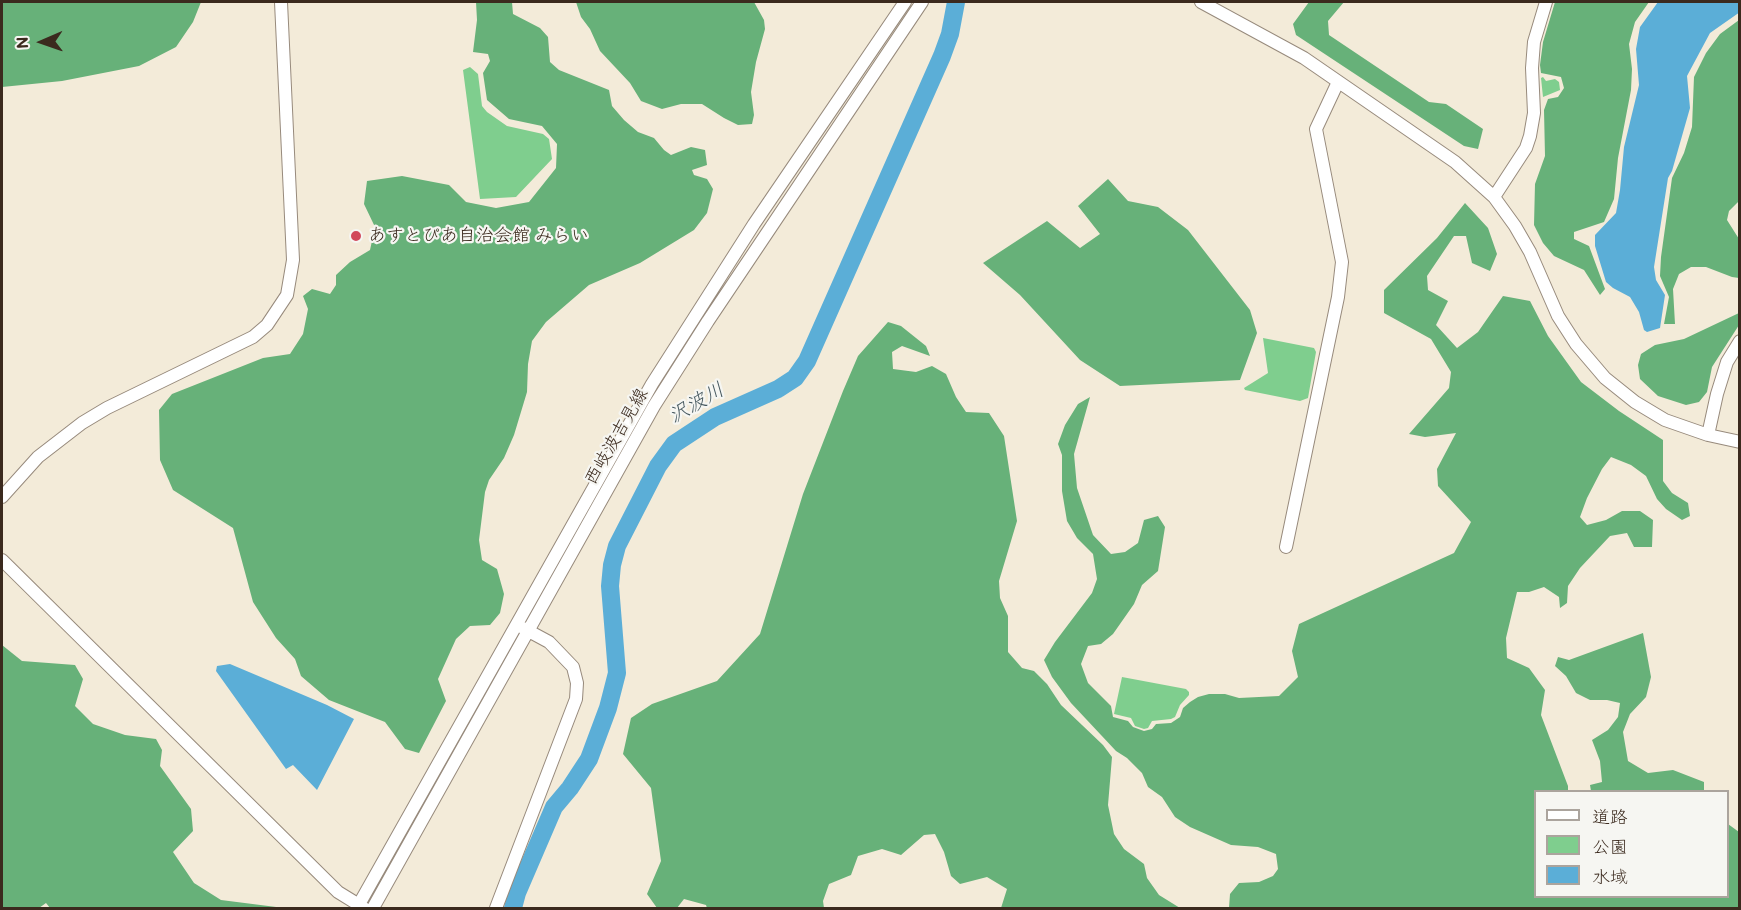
<!DOCTYPE html>
<meta charset="utf-8">
<style>
body{margin:0}
#map{position:relative;width:1741px;height:910px;overflow:hidden;background:#f3ebd9;font-family:"Balsamiq Sans","Klee One",sans-serif}
canvas{display:block}
.frame{position:absolute;inset:0;border:3px solid #3b2a1e;pointer-events:none}
.legend{position:absolute;left:1534px;top:790px;width:195px;height:108px;box-sizing:border-box;background:#f6f6f2;border:2px solid #aba49d;margin:0;padding:8px 10px;list-style:none;font-size:18px;color:#3b2a1e}
.legend li{display:flex;align-items:center;gap:12px;height:30px}
.legend b{width:30px;border:2px solid #aba49d}
.north{position:absolute;left:12px;top:12px;width:60px;height:60px;-webkit-text-stroke:4px #f6f6f2;paint-order:stroke;rotate:268deg;font-size:16px;font-weight:700;line-height:24px;text-align:center;color:#3b2a1e}
.north::after{content:'';display:block;margin:auto;width:21px;height:27px;background:#3b2a1e;clip-path:polygon(50% 0,100% 100%,50% 72%,0 100%)}
</style>
<div id="map">
<canvas width="1741" height="910"></canvas>
<div class="frame"></div>
<ul class="legend">
<li><b style="height:8px;background:#fff"></b>道路</li>
<li><b style="height:16px;background:#7fce8e"></b>公園</li>
<li><b style="height:16px;background:#5baed7"></b>水域</li>
</ul>
<div class="north">N</div>
</div>
<script>
const ctx = document.querySelector('canvas').getContext('2d');
ctx.lineJoin = 'round';
function fillPath(path, color) {
  ctx.fillStyle = color;
  ctx.fill(path, 'evenodd');
}
function toPath(rows) {
  const path = new Path2D();
  for (const r of rows) {
    path.moveTo(r[0], r[1]);
    for (let i = 2; i < r.length; i += 2) path.lineTo(r[i], r[i + 1]);
  }
  return path;
}
function stroke(path, color, width, dash) {
  ctx.strokeStyle = color;
  ctx.lineWidth = width;
  ctx.lineCap = dash ? 'butt' : 'round';
  ctx.setLineDash(dash || []);
  ctx.stroke(path);
}
function label(font, color, halo, rows, align = 'center') {
  ctx.font = font + ' "Balsamiq Sans","Klee One",sans-serif';
  ctx.lineWidth = 4.5;
  ctx.setLineDash([]);
  ctx.textBaseline = 'middle';
  ctx.strokeStyle = halo;
  ctx.fillStyle = color;
  for (const [text, x, y, turn = 0] of rows) {
    ctx.save();
    ctx.translate(x, y);
    ctx.rotate((+turn || 0) * Math.PI / 180);
    ctx.textAlign = isNaN(turn) ? turn : align;
    if (halo) ctx.strokeText(text, 0, 0);
    ctx.fillText(text, 0, 0);
    ctx.restore();
  }
}
fillPath(toPath([
 [470,67,478,74,482,106,487,112,507,126,543,134,549,139,552,159,516,197,480,199,463,70],
 [1543,77,1546,81,1555,79,1559,82,1560,90,1543,97,1541,78],
 [1263,338,1314,348,1316,352,1308,398,1300,401,1245,390,1244,388,1268,373],
 [1122,677,1186,689,1189,692,1189,695,1180,705,1175,717,1171,719,1152,721,1148,728,1144,729,1135,726,1131,718,1114,714]
]), '#7fce8e');
fillPath(toPath([
 [2,2,201,2,193,22,176,47,139,66,62,81,2,87],
 [476,2,512,2,513,14,540,28,548,37,550,62,559,70,609,90,612,106,624,120,638,132,654,138,664,150,671,155,691,147,705,150,707,165,692,170,694,175,707,179,713,189,707,213,694,230,640,263,589,285,546,322,532,341,528,364,527,392,514,435,504,458,489,480,485,492,479,540,482,560,497,569,504,594,500,613,490,625,470,626,456,639,438,679,446,701,419,753,405,749,385,722,329,700,301,676,295,659,276,638,253,602,233,528,173,490,160,460,159,410,172,394,263,358,290,354,303,334,308,309,303,296,312,289,330,294,336,285,336,275,350,262,370,250,375,227,364,204,367,181,402,176,449,185,466,202,496,208,529,202,556,168,557,144,542,126,509,119,487,100,483,73,490,61,488,54,473,52,477,20],
 [576,2,754,2,764,20,765,29,756,62,751,92,754,115,752,124,738,125,724,118,702,104,681,104,662,109,641,101,630,83,600,51,590,29,581,17],
 [1309,2,1344,2,1328,21,1329,35,1429,102,1446,104,1483,129,1478,149,1464,146,1296,35,1293,24],
 [1555,2,1649,2,1635,22,1629,44,1632,69,1631,90,1618,158,1614,199,1604,222,1574,232,1574,239,1589,246,1605,289,1600,295,1584,270,1554,256,1543,243,1534,225,1535,184,1545,156,1544,110,1548,99,1558,97,1564,88,1561,77,1541,73,1540,65,1543,42],
 [1739,20,1739,201,1729,211,1727,220,1739,239,1739,278,1732,277,1706,267,1691,267,1679,274,1673,289,1675,324,1664,324,1669,297,1660,276,1661,257,1672,178,1684,153,1692,127,1694,77,1706,53,1720,34],
 [1108,179,1128,201,1158,207,1188,230,1250,310,1257,333,1240,380,1120,386,1080,360,1020,295,983,263,1047,221,1080,248,1100,234,1078,206],
 [1465,203,1488,228,1497,254,1490,271,1472,263,1466,236,1454,236,1427,276,1428,290,1448,301,1436,325,1457,348,1478,332,1503,296,1530,301,1548,336,1581,382,1619,411,1663,440,1663,481,1672,493,1688,503,1690,516,1682,520,1666,509,1657,499,1646,476,1631,465,1611,457,1602,469,1587,498,1580,517,1587,525,1606,520,1622,511,1640,511,1653,520,1652,547,1634,547,1627,533,1610,536,1580,568,1568,586,1567,603,1560,608,1559,597,1544,587,1529,592,1517,592,1506,638,1507,658,1529,668,1545,690,1541,715,1568,786,1568,791,1536,792,1536,896,1728,896,1728,824,1739,832,1739,908,1229,908,1230,894,1239,883,1259,882,1273,876,1278,869,1276,854,1258,847,1231,845,1190,827,1175,817,1162,797,1148,787,1142,773,1127,758,1116,751,1071,703,1052,677,1044,660,1055,642,1092,593,1097,579,1093,554,1077,538,1067,521,1062,491,1062,455,1058,444,1065,425,1078,404,1090,397,1074,454,1077,488,1093,535,1111,554,1125,552,1138,543,1144,520,1158,516,1165,527,1158,571,1142,585,1134,604,1113,634,1101,644,1088,646,1081,664,1088,683,1111,706,1113,717,1128,721,1133,727,1144,731,1152,729,1156,724,1171,723,1180,717,1183,708,1190,702,1198,697,1209,694,1225,694,1239,698,1279,696,1298,677,1292,651,1299,624,1454,553,1471,522,1438,486,1437,469,1456,433,1425,437,1409,434,1449,388,1451,372,1431,339,1384,313,1384,290,1437,238],
 [1739,313,1739,325,1712,367,1707,392,1699,402,1686,405,1658,396,1640,379,1638,365,1641,354,1655,345,1684,339],
 [888,322,901,326,926,346,930,356,902,346,892,352,893,369,916,372,932,366,946,374,956,397,966,412,989,413,1004,436,1017,521,999,581,1000,598,1008,616,1008,652,1022,668,1034,671,1047,684,1061,705,1103,745,1112,757,1108,805,1114,834,1124,849,1144,864,1147,878,1159,895,1180,908,1001,908,1007,889,987,877,960,884,951,876,944,852,935,834,924,835,901,855,882,849,858,856,851,875,829,884,823,901,824,908,707,908,706,905,684,899,677,908,657,908,647,894,661,861,651,788,623,754,631,718,652,704,717,681,760,634,803,494,843,391,858,356],
 [1643,633,1651,677,1646,697,1630,714,1623,732,1628,761,1648,773,1673,770,1704,782,1704,791,1591,791,1590,785,1602,782,1600,761,1592,740,1608,730,1618,717,1620,703,1607,700,1590,700,1576,693,1566,676,1555,666,1558,657,1569,660],
 [2,645,22,661,75,665,83,679,75,706,93,724,125,735,156,739,162,750,160,766,191,809,193,831,173,852,194,883,221,900,284,908,50,908,46,903,39,908,2,908]
]), '#67b179');
fillPath(toPath([
 [1658,2,1739,2,1740,12,1710,33,1687,76,1690,108,1672,171,1668,178,1654,267,1656,280,1665,295,1660,328,1647,332,1644,330,1639,312,1630,297,1613,288,1606,282,1595,246,1595,235,1616,213,1620,190,1624,147,1639,85,1636,49,1640,27],
 [230,664,327,705,354,719,317,790,293,765,286,769,216,671,217,666]
]), '#5baed7');
stroke(toPath([
 [513,908,517,893,554,807,570,788,589,759,608,708,617,673,610,586,612,565,617,546,658,466,674,444,715,417,778,389,795,378,807,361,942,56,950,34,956,2]
]), '#5baed7', 18);
const secondary = toPath([
 [1201,2,1304,58,1455,162,1494,197,1515,226,1530,252,1558,316,1576,344,1605,378,1635,402,1665,420,1708,435,1740,442],
 [1494,197,1526,148,1530,136,1534,113,1532,68,1534,42,1546,2],
 [1708,435,1717,394,1727,362,1740,341],
 [2,497,38,457,82,423,107,408,253,337,267,325,287,295,293,260,281,2],
 [1286,547,1338,297,1342,262,1316,129,1338,82],
 [2,560,338,892,364,908],
 [357,908,652,384,754,224,905,2],
 [373,908,654,406,708,321,922,2],
 [496,908,576,699,577,683,573,667,549,642,523,628]
]);
stroke(secondary, '#978a7c', 14);
stroke(secondary, '#fff', 12);
for (const [x, y, r, color] of [
 [356,236,6,"#d1495b"]
]) {
  const dot = new Path2D();
  dot.arc(x, y, r, 0, 2 * Math.PI);
  ctx.fillStyle = color;
  ctx.fill(dot);
  stroke(dot, '#f6f6f2', 2);
}
label('18px', '#3b2a1e', '#f6f6f2', [
 ["あすとぴあ自治会館 みらい",368,236]
], 'left');
label('18px', '#3b2a1e', '#f6f6f2', [
 ["西岐波吉見線",617,437,-60]
]);
label('italic 20px', '#46585f', '#f6f6f2', [
 ["沢波川",697,404,-30]
]);
</script>
